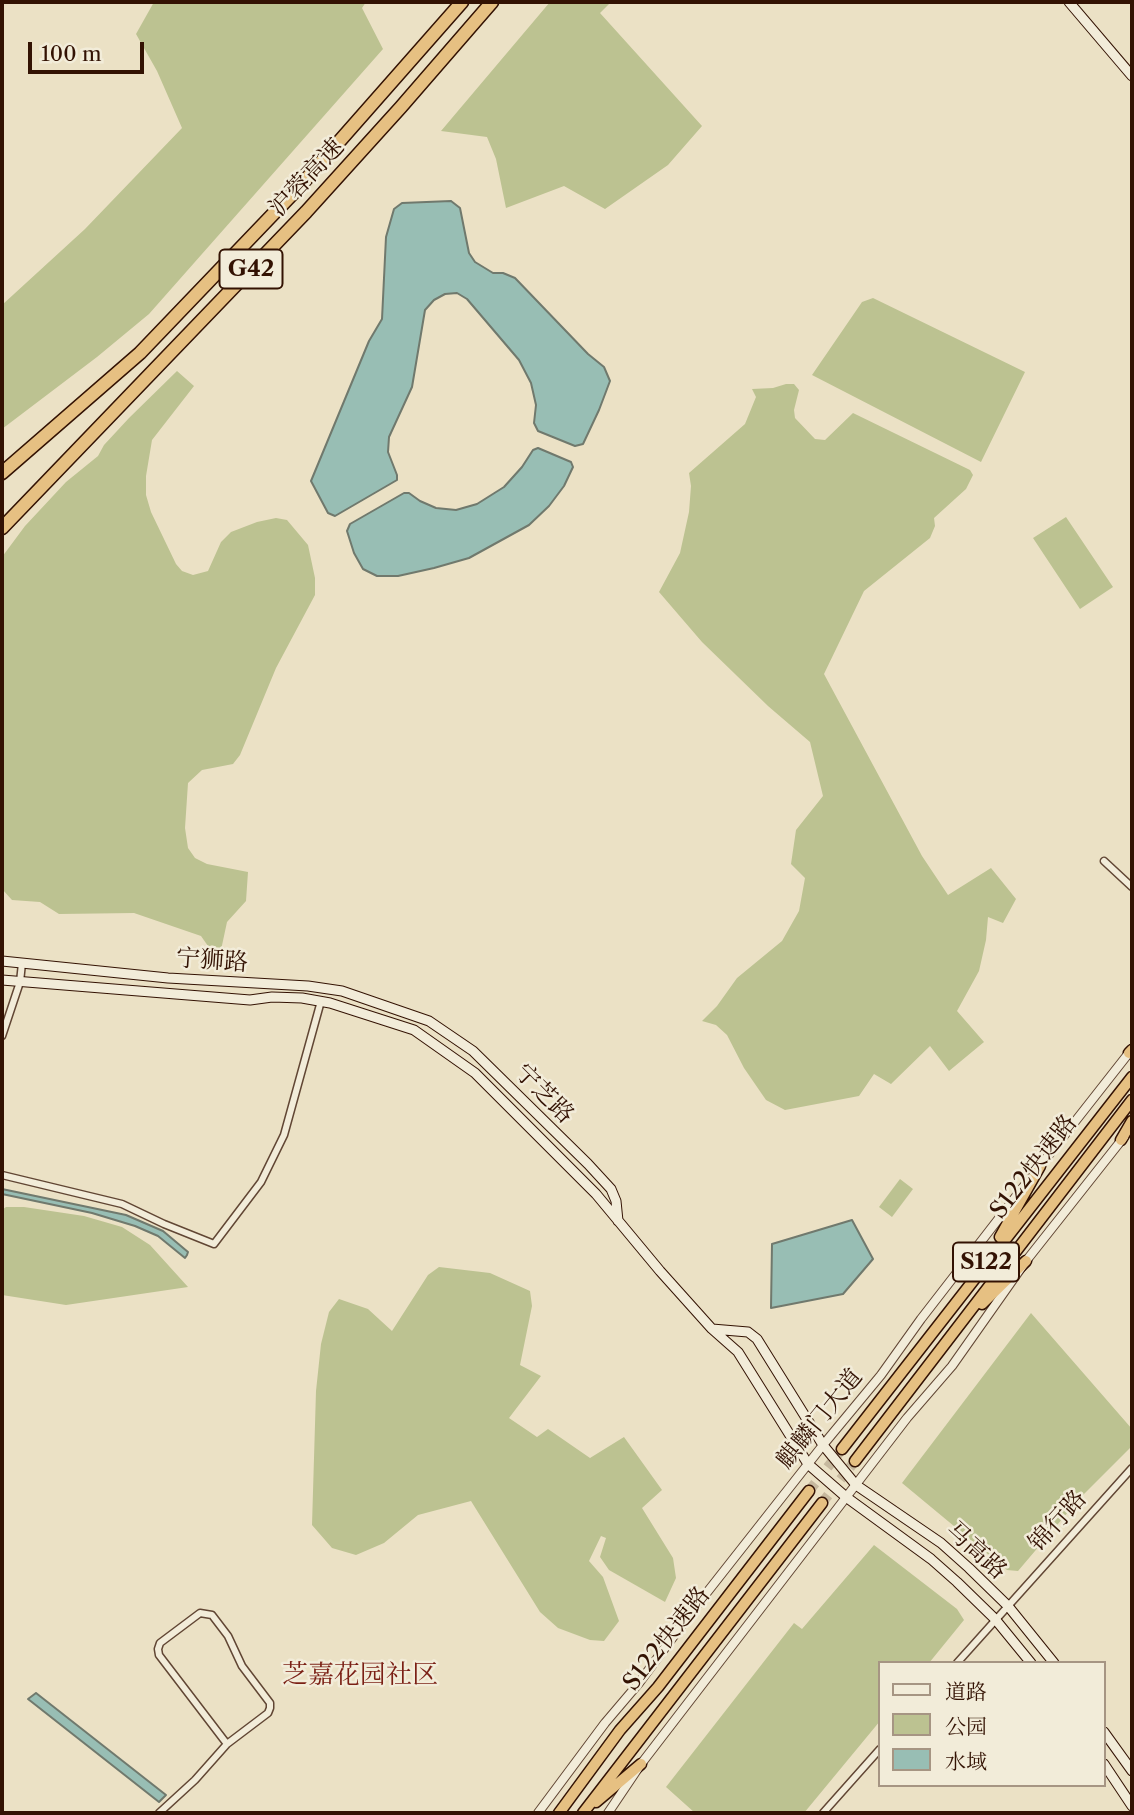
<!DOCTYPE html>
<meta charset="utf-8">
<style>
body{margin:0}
#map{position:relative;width:1134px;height:1815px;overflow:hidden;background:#ebe1c5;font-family:"Libre Caslon Text","Noto Serif SC",serif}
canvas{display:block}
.frame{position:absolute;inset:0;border:4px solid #331203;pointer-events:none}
.legend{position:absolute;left:878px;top:1661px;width:228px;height:126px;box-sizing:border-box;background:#f2ecd9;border:2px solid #a69583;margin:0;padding:9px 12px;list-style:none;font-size:21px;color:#331203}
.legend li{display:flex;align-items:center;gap:14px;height:35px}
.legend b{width:35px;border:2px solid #a69583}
.scale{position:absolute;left:28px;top:42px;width:116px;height:32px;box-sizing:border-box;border:4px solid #331203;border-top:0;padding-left:9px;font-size:21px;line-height:24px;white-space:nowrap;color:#331203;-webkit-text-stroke:5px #f2ecd9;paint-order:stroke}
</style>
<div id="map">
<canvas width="1134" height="1815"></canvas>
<div class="frame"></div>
<ul class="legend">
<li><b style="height:9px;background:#f2ecd9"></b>道路</li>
<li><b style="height:19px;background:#bcc291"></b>公园</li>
<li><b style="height:19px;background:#98beb4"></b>水域</li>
</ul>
<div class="scale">100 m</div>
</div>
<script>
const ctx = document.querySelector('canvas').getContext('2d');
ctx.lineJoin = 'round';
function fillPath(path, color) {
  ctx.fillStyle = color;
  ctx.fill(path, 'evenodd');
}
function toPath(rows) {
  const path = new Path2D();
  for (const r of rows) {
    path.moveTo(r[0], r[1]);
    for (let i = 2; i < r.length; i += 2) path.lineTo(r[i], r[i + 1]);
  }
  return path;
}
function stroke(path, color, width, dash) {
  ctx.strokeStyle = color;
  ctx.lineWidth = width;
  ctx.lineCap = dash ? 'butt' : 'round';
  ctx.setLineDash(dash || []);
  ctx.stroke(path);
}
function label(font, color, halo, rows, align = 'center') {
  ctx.font = font + ' "Libre Caslon Text","Noto Serif SC",serif';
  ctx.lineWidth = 5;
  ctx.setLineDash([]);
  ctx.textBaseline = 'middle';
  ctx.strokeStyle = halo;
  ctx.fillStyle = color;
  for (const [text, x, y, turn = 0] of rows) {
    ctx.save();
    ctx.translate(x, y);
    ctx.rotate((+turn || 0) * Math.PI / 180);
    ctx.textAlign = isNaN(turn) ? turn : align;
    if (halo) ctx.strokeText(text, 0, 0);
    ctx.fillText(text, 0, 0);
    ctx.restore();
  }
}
fillPath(toPath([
 [154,2,366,2,362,8,383,49,149,314,97,357,2,429,2,305,85,229,182,128,157,71,136,34],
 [550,2,611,2,600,13,702,126,668,165,605,209,564,186,506,208,496,159,487,137,441,131],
 [873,298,1025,372,981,462,812,375,862,302],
 [177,371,194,386,152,440,146,476,146,495,151,512,176,564,182,571,193,575,208,571,221,542,231,532,257,522,276,518,287,520,308,545,315,578,315,595,276,668,240,755,233,764,202,770,188,783,185,828,188,848,195,858,207,864,248,872,246,901,227,922,221,950,208,946,201,936,134,913,59,914,40,902,12,900,2,889,2,557,25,526,66,482,98,456,104,445,129,418],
 [786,384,794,384,799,390,794,410,795,418,815,439,825,440,853,413,970,470,973,475,966,489,934,518,935,526,930,538,864,591,824,674,922,856,948,895,991,868,1016,899,1003,923,988,917,986,940,979,971,957,1011,984,1042,949,1071,930,1046,891,1084,874,1074,859,1096,785,1110,766,1100,744,1068,727,1035,716,1025,702,1021,717,1006,737,978,782,941,799,911,805,878,791,864,796,830,823,796,810,742,768,706,702,642,659,592,680,553,689,512,691,486,689,473,745,424,756,397,752,389,773,388],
 [1066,517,1113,587,1080,609,1033,538],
 [900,1179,913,1189,892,1217,879,1207],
 [6,1207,24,1207,84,1216,122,1227,150,1245,188,1287,66,1305,2,1295,2,1210],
 [439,1267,490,1273,530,1291,532,1306,520,1365,541,1376,509,1418,537,1437,548,1429,590,1458,624,1437,662,1490,642,1508,673,1558,676,1578,665,1602,609,1570,600,1557,606,1538,601,1536,589,1561,603,1577,619,1621,604,1641,590,1640,558,1628,540,1612,471,1501,418,1515,384,1543,356,1555,332,1548,312,1525,316,1391,321,1344,329,1312,339,1299,368,1309,392,1331,428,1275],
 [1031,1313,1132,1429,1132,1446,1080,1498,1018,1571,1007,1570,902,1483],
 [874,1545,957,1609,964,1620,929,1663,880,1663,880,1721,804,1813,695,1813,666,1787,794,1623,802,1629]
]), '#bcc291');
const water = toPath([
 [451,201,460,208,469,253,475,262,493,273,503,273,515,278,588,354,604,367,610,381,599,410,583,444,575,446,538,431,534,423,536,405,531,383,519,360,467,299,457,293,445,294,434,300,425,310,412,387,389,437,388,452,397,475,397,480,335,516,328,513,311,481,369,341,382,319,386,237,394,209,402,203,451,201],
 [538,448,571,462,573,467,564,486,549,506,529,525,469,558,434,568,398,576,377,576,363,569,354,553,347,531,350,524,404,493,409,493,420,501,436,508,456,510,477,504,504,487,522,467,533,450,538,448],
 [2,1189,126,1215,163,1231,188,1252,187,1255,185,1258,158,1236,135,1226,92,1213,2,1194,2,1189],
 [852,1220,873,1259,843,1294,771,1308,772,1244,852,1220],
 [36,1693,166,1795,159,1802,28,1699,36,1693]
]);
fillPath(water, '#98beb4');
stroke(water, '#70796d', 2);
stroke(toPath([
 [809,1491,842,1449],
 [822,1503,855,1461]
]), '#c6b89e', 10, [10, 5]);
const minor = toPath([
 [1104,861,1132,887],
 [2,1036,20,982,22,963],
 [2,1175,122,1204,164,1224,214,1244,261,1182,284,1135,321,1001],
 [957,1663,1132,1468],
 [159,1813,195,1780,227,1744,268,1713,270,1708,270,1703,242,1666,228,1636,212,1615,200,1613,160,1643,158,1649,159,1655,227,1744],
 [823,1813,880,1749]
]);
const tertiary = toPath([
 [1037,1170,1132,1049],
 [538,1813,605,1723,639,1683,690,1614,823,1445,881,1375,921,1319,1024,1186],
 [608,1813,641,1764,907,1418,952,1366,1026,1261,1124,1137]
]);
const secondary = toPath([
 [1069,2,1132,76],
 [2,961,168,978,308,986,342,991,429,1021,473,1051,588,1164,611,1189,616,1201,618,1221],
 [2,980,250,1000,272,997,302,998,330,1003,414,1030,475,1073,596,1194,660,1271,712,1329,738,1352,808,1464,846,1497,931,1559,957,1582,995,1619,1031,1663],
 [712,1329,748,1332,757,1339,823,1445,856,1485,941,1543,969,1568,1008,1606,1054,1663],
 [1104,1732,1132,1771],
 [1104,1764,1132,1806]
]);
const trunk = toPath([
 [1129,1053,1132,1050],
 [1121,1140,1132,1121],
 [1000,1237,1040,1166],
 [982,1304,1026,1261],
 [842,1449,1132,1077],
 [855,1461,1132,1100],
 [596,1802,641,1764],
 [559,1813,620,1730,658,1687,809,1491],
 [583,1813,822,1503]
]);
const motorway = toPath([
 [2,473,140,353,300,186,462,2],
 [2,528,306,212,401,107,492,2]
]);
stroke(minor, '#614634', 9);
stroke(tertiary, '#614634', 10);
stroke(secondary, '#331203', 11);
stroke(trunk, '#331203', 13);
stroke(motorway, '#331203', 15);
stroke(minor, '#f2ecd9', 6);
stroke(tertiary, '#f2ecd9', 8);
stroke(secondary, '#f2ecd9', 9);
stroke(trunk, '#e6c082', 10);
stroke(motorway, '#e6c082', 12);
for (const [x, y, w] of [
 [251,269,63],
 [986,1262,66]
]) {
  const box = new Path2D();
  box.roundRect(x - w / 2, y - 19.5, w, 39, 5);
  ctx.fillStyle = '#f2ecd9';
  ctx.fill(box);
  stroke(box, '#331203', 2);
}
label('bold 23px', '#331203', null, [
 ["G42",251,269],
 ["S122",986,1262]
]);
label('24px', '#331203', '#f2ecd9', [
 ["沪蓉高速",307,178,-47],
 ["宁狮路",212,961,4],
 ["宁芝路",544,1094,45],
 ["S122快速路",1034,1167,-52],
 ["麒麟门大道",820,1419,-51],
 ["锦行路",1058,1521,-48],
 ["马高路",976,1551,42],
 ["S122快速路",667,1639,-52]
]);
label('26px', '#7a1f14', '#f2ecd9', [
 ["芝嘉花园社区",360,1675]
]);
</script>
